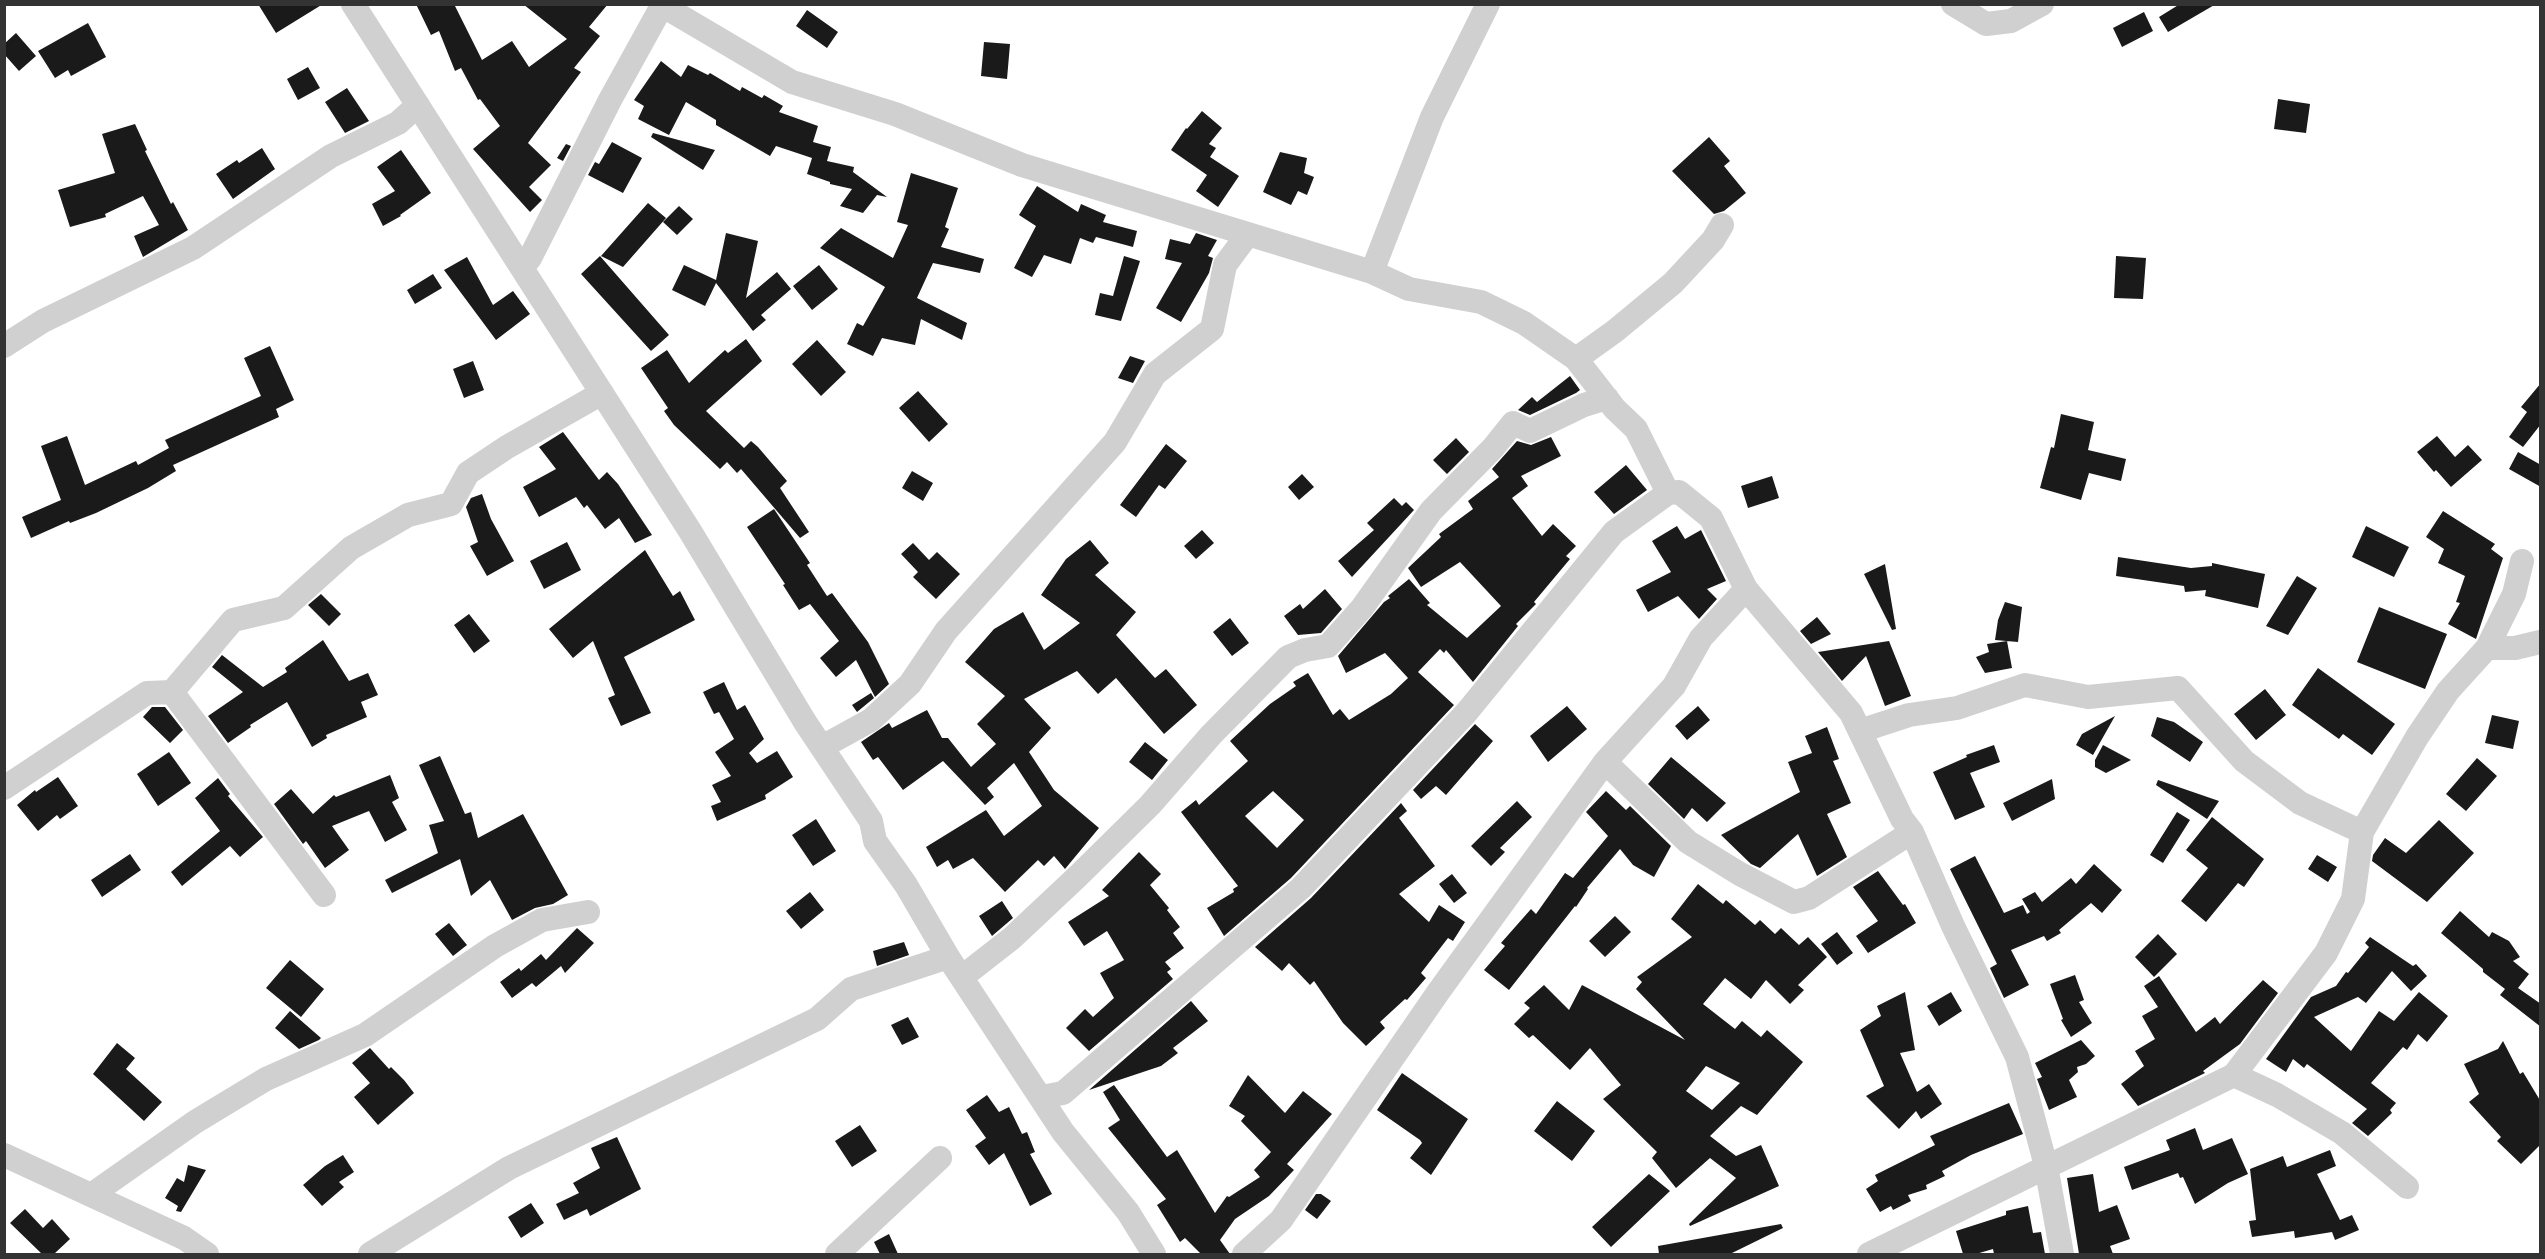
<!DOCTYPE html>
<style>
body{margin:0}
#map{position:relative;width:2545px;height:1259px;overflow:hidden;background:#fff;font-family:"PT Sans",sans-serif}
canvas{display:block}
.frame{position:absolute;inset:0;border:6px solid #333;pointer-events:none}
</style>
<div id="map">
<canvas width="2545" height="1259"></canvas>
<div class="frame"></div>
</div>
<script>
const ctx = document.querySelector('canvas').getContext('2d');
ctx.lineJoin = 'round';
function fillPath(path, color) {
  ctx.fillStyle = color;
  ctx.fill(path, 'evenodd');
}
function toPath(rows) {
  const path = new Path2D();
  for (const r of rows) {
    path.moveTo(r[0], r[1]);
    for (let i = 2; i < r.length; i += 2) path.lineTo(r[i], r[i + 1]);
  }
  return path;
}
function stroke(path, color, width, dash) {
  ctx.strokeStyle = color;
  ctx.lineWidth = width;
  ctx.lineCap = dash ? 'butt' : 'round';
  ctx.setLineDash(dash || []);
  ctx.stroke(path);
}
fillPath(toPath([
 [258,4,323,4,276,33],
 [416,4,454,4,482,60,512,41,529,67,567,39,523,4,608,4,589,27,600,36,574,68,581,72,528,143,551,165,529,187,542,200,530,212,473,149,500,126,480,99,478,100,461,68,455,71,439,31,431,35],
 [2180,4,2216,4,2168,32,2159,17],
 [807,10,838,32,827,48,796,26],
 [2144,12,2153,31,2122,47,2113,28],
 [88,23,106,57,71,76,68,70,55,78,38,51],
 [16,33,36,56,19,71,4,54,4,44],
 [984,42,1010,44,1007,79,981,76],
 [661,61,681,77,688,65,708,75,710,73,740,91,742,87,762,98,764,95,783,106,779,112,818,126,813,142,831,147,827,161,854,167,853,172,887,197,877,195,863,213,840,206,852,189,830,184,830,182,807,174,812,158,776,146,770,156,716,125,716,120,686,102,669,135,638,119,644,106,634,100],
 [308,67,320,88,298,100,287,79],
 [347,88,369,121,345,133,325,102],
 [2278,99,2310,104,2306,133,2274,129],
 [1202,111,1222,128,1209,144,1216,148,1210,157,1239,176,1218,207,1196,191,1207,175,1171,150,1186,128,1187,129],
 [135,124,147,150,145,151,171,204,173,202,188,230,143,257,134,236,159,225,143,196,105,214,106,217,70,227,58,190,115,173,102,134],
 [653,133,715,150,703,170,651,137],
 [1709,137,1730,161,1724,166,1746,193,1724,211,1714,214,1672,171],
 [612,142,642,158,623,193,588,175,595,162,599,164],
 [566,144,571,146,563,161,557,158],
 [262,148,275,169,233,199,216,174,237,160,239,163],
 [401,150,431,193,400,215,401,216,383,226,372,204,395,191,377,167],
 [1280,152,1307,158,1304,173,1314,177,1307,195,1298,191,1291,205,1263,192],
 [911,173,958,188,945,227,949,229,941,247,984,259,980,273,933,263,917,298,967,323,962,340,921,319,915,345,882,338,873,356,847,344,857,323,863,326,885,287,820,248,841,228,893,258,908,225,897,222],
 [1037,186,1078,212,1081,204,1106,215,1103,222,1137,231,1133,247,1096,237,1093,243,1080,238,1071,264,1044,255,1032,277,1014,268,1036,226,1019,215],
 [648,203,666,218,623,267,601,256],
 [679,206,693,219,677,235,663,222],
 [726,233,758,241,746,298,777,272,791,289,761,315,766,320,753,331,716,283,705,306,672,290,684,265,716,280],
 [1196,233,1217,240,1208,256,1213,258,1209,273,1181,322,1156,308,1182,263,1165,259,1170,239,1190,244],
 [600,256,669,335,651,351,581,274],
 [1124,256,1140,261,1121,321,1095,315,1100,293,1113,296],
 [2116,256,2146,258,2143,299,2114,298],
 [467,257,493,305,513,291,530,314,496,340,444,270],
 [819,265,838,289,812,310,793,286],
 [433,274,442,288,415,304,407,290],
 [746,339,762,361,706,411,744,448,751,441,758,447,787,481,780,488,809,532,800,538,741,469,737,473,727,462,720,469,674,425,664,411,668,408,641,368,667,350,689,383,725,350,728,353],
 [817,340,846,372,821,396,792,364],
 [270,346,294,400,276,409,279,417,173,465,176,471,148,488,96,513,70,523,69,521,31,538,22,517,61,500,41,446,67,436,85,485,136,461,138,465,169,448,165,440,261,396,244,358],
 [1130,356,1145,361,1133,383,1118,378],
 [473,361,484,390,464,398,453,369],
 [1570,376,1580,390,1576,393,1530,415,1518,410,1532,397,1537,402],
 [2541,383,2541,424,2523,447,2509,437,2527,412,2521,407],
 [918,391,948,424,929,442,899,408],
 [2061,414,2094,422,2088,450,2126,459,2121,481,2089,473,2081,500,2040,488,2051,447,2054,448],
 [563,432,599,480,607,472,618,484,652,535,635,543,619,518,605,529,587,505,584,508,576,497,539,517,523,487,556,469,539,447],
 [2437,436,2455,457,2468,445,2482,460,2451,487,2436,470,2434,472,2417,452],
 [1551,437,1561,456,1521,476,1528,486,1512,498,1542,536,1553,524,1576,546,1566,556,1570,559,1534,602,1536,604,1516,624,1518,626,1473,682,1446,650,1444,653,1440,649,1418,672,1454,705,1291,878,1224,936,1207,908,1234,892,1233,889,1238,886,1181,812,1196,800,1199,805,1248,761,1230,741,1270,704,1296,686,1293,682,1308,673,1333,715,1340,709,1349,720,1391,694,1408,678,1385,653,1346,673,1338,656,1384,602,1390,598,1388,596,1409,579,1430,603,1427,605,1467,638,1501,606,1460,562,1421,587,1408,568,1441,537,1439,534,1473,509,1468,501,1499,477,1492,469,1517,441,1531,445],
 [1273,791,1304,820,1277,848,1245,816],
 [1456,438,1469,452,1447,474,1433,460],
 [1166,444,1187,461,1165,489,1159,485,1136,517,1120,505],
 [2518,452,2541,465,2541,487,2509,469],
 [1626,465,1647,490,1614,514,1594,492],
 [912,471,933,483,923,501,902,488],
 [1302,474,1314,487,1299,500,1288,487],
 [1772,476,1779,498,1748,508,1741,486],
 [482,494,491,519,514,561,487,576,470,546,478,542,466,507,471,498],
 [1394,498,1402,506,1406,502,1414,510,1352,577,1338,561,1374,530,1367,523],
 [774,509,810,563,807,565,827,596,832,593,868,642,889,684,875,697,856,660,836,677,820,658,839,641,810,604,799,610,783,585,785,584,747,527],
 [2443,511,2495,544,2491,549,2503,558,2476,639,2448,624,2460,603,2456,602,2465,576,2438,563,2444,549,2426,537],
 [1677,526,1685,539,1701,530,1726,581,1707,589,1717,599,1699,619,1678,596,1648,612,1636,590,1671,572,1652,541],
 [2366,526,2409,547,2394,577,2352,557],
 [1202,530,1214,543,1196,559,1184,546],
 [1090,540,1109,563,1095,575,1136,612,1116,635,1155,678,1166,669,1197,705,1164,734,1116,678,1098,694,1077,671,1024,699,1051,728,1029,752,1054,790,1099,828,1065,869,1054,856,1044,866,1038,860,1005,892,973,858,953,869,948,860,937,867,926,847,986,810,1004,836,1042,806,1014,763,987,788,994,797,985,805,943,761,903,790,878,757,873,760,861,742,889,723,892,728,927,710,942,738,948,738,971,767,996,744,977,724,1005,696,965,662,994,629,1023,612,1044,650,1080,623,1041,595,1066,559],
 [567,542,581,570,544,589,530,561],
 [913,543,929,560,937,552,960,574,936,599,913,577,918,572,901,554],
 [645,550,673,596,680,591,695,620,624,657,651,713,621,726,608,698,615,695,593,641,573,658,549,629],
 [2118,557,2191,568,2212,566,2212,563,2265,574,2258,608,2205,596,2206,590,2185,592,2184,586,2116,576],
 [1885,564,1896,629,1892,630,1864,574],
 [2297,576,2317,588,2288,635,2266,626],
 [1325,589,1342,609,1321,633,1298,635,1284,616,1300,604,1303,609],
 [321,594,341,614,329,626,308,605],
 [2005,602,2022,607,2018,642,1995,640,1998,620],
 [2379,607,2447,634,2425,689,2357,662],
 [469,614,490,641,474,653,454,625],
 [1817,617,1831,634,1811,644,1800,631],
 [1230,618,1249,643,1232,656,1213,632],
 [323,640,349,681,368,673,378,695,361,702,367,717,326,735,327,738,312,747,287,702,250,725,251,727,228,743,208,716,243,692,212,667,222,655,263,687,287,672,285,668],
 [1889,641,1911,696,1885,706,1866,656,1842,681,1818,652],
 [2007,641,2012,668,1985,673,1976,657,1989,652,1987,644],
 [2318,668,2395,724,2372,755,2343,734,2339,739,2292,705],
 [724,682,737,710,745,705,764,739,749,753,757,763,777,751,793,777,765,795,766,799,717,821,711,806,721,802,712,785,731,776,715,752,734,739,719,712,714,714,703,692],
 [2265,689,2286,715,2256,740,2234,714],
 [871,693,874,698,857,712,852,705],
 [1567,706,1587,729,1548,762,1530,736],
 [1698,706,1710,720,1687,740,1675,726],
 [152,707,165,707,183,730,170,743,143,717],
 [2492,715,2519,721,2513,749,2485,743],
 [2115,716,2093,755,2076,745,2082,734],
 [2157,717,2174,722,2203,742,2190,762,2151,736],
 [1475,724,1493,741,1446,795,1436,786,1421,799,1413,790],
 [1827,727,1839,759,1833,761,1851,803,1827,814,1847,857,1817,876,1798,834,1760,868,1751,864,1721,835,1800,792,1788,762,1812,753,1805,736],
 [1145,742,1168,760,1152,780,1129,762],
 [1994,745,2000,762,1970,773,1985,807,1955,820,1933,772,1967,757,1966,755],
 [2103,745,2131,760,2106,773,2095,767,2095,760],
 [169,752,191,783,158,806,137,774],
 [440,756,465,814,471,812,478,838,523,814,568,895,553,904,535,908,512,920,490,880,471,896,460,859,392,893,385,880,438,853,429,825,444,821,419,765],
 [1671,757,1726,803,1707,822,1692,808,1684,819,1648,784],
 [2477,758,2497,776,2466,811,2446,794],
 [390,775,399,798,392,802,407,830,385,842,369,811,332,826,349,850,325,868,306,841,303,844,274,804,291,789,313,814,334,795,336,797],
 [58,777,78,806,60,819,57,815,38,831,17,805,35,790,36,792],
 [218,778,230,794,228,796,263,837,240,857,230,846,182,886,171,872,220,831,195,798],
 [2052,779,2055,799,2012,821,2003,803],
 [2158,780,2219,801,2207,819,2156,785],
 [1606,791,1626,810,1630,806,1671,846,1654,877,1633,865,1620,849,1587,888,1588,889,1576,907,1575,906,1509,990,1484,970,1505,946,1501,943,1531,909,1536,914,1565,873,1573,878,1608,836,1586,812],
 [1517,801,1532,817,1500,848,1505,852,1491,866,1471,846],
 [1401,803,1407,811,1399,818,1435,866,1399,894,1429,922,1439,905,1465,922,1453,941,1448,938,1421,973,1426,978,1407,1000,1405,999,1380,1022,1385,1028,1366,1046,1343,1023,1314,981,1310,985,1289,963,1282,971,1255,947,1311,898],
 [2177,812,2190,820,2163,863,2150,855],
 [2212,817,2264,859,2244,887,2238,883,2206,922,2181,901,2208,868,2186,850],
 [816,819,836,851,813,866,792,835],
 [2439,820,2474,853,2427,902,2372,861,2373,855,2385,838,2406,853],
 [1139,852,1161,874,1150,885,1169,908,1167,910,1180,927,1173,933,1184,948,1165,962,1171,969,1167,972,1173,979,1089,1051,1066,1028,1085,1009,1093,1017,1114,998,1100,973,1124,960,1107,931,1084,946,1068,922,1109,896,1102,890],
 [130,854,141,870,102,897,91,880],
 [2317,855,2337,867,2328,882,2308,869],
 [1975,856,2004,913,2023,905,2027,914,2030,912,2022,899,2035,892,2042,902,2071,878,2076,884,2094,864,2122,890,2102,913,2091,903,2059,930,2061,933,2047,941,2044,936,2011,950,2029,985,2004,998,1990,968,1997,964,1950,869],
 [1878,871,1903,905,1905,904,1916,923,1868,953,1856,936,1878,921,1853,887],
 [1452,874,1467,893,1454,903,1439,884],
 [1698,884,1723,904,1726,900,1755,925,1760,920,1775,934,1781,928,1799,945,1808,937,1827,957,1798,985,1804,990,1790,1004,1766,980,1751,999,1725,978,1703,1004,1735,1029,1742,1021,1761,1037,1767,1030,1803,1062,1757,1115,1741,1106,1710,1136,1736,1156,1761,1145,1779,1186,1690,1226,1689,1224,1736,1178,1710,1158,1676,1188,1652,1158,1657,1152,1603,1099,1621,1085,1590,1048,1570,1070,1533,1035,1529,1038,1514,1024,1530,1008,1524,1003,1544,985,1569,1010,1582,985,1685,1040,1636,989,1642,982,1637,977,1692,937,1671,919],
 [1706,1066,1740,1083,1712,1110,1686,1091],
 [810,892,824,910,801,929,786,911],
 [1002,901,1013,918,992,936,979,916],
 [2460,911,2489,937,2492,932,2509,941,2520,957,2513,961,2529,974,2518,988,2541,1004,2541,1027,2500,995,2505,989,2483,972,2483,969,2441,933],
 [1615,916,1631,932,1605,957,1589,941],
 [449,923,467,945,453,956,435,934],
 [577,928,594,943,565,973,561,966,536,987,532,983,512,998,500,982,519,968,521,971,541,954,546,960],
 [1837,932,1853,953,1837,965,1821,944],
 [2158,934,2177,954,2154,977,2135,957],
 [2370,937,2413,966,2416,964,2427,976,2411,991,2392,971,2366,1003,2358,997,2314,1017,2351,1051,2379,1011,2394,1021,2419,992,2448,1016,2427,1042,2418,1034,2407,1050,2403,1047,2371,1083,2396,1103,2390,1110,2392,1113,2368,1136,2352,1123,2367,1109,2307,1064,2304,1068,2293,1059,2286,1072,2266,1059,2311,997,2336,986,2346,972,2348,973,2369,947,2365,943],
 [904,942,909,955,877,966,873,951],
 [290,960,324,989,301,1017,266,988],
 [2075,975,2084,1000,2079,1002,2092,1023,2071,1037,2061,1020,2063,1019,2050,984],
 [2159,976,2196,1032,2215,1017,2220,1024,2263,980,2278,993,2240,1044,2203,1071,2205,1073,2138,1106,2121,1084,2144,1066,2135,1051,2155,1039,2142,1016,2158,1007,2144,986],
 [1905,992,1915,1050,1900,1053,1917,1092,1929,1084,1942,1104,1921,1119,1916,1111,1899,1129,1866,1096,1884,1086,1860,1030,1881,1016,1877,1006],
 [1951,992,1962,1011,1939,1026,1927,1006],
 [1191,1001,1208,1021,1173,1048,1178,1053,1161,1066,1089,1090],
 [290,1011,321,1038,319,1040,299,1049,275,1028],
 [908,1017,919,1037,902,1045,891,1025],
 [2081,1040,2095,1056,2086,1064,2077,1067,2078,1072,2069,1080,2077,1097,2049,1110,2037,1079,2042,1077,2035,1063],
 [2503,1041,2520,1074,2523,1072,2541,1102,2541,1144,2521,1164,2497,1141,2501,1137,2469,1102,2479,1094,2464,1064,2498,1049],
 [117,1043,135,1058,126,1069,162,1102,144,1121,93,1074],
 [370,1048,389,1069,391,1067,404,1080,414,1093,378,1125,354,1097,370,1083,352,1063],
 [1402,1073,1468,1119,1431,1175,1410,1158,1422,1143,1420,1140,1377,1110],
 [1248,1075,1285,1113,1303,1091,1332,1114,1287,1164,1294,1170,1269,1196,1235,1219,1220,1240,1230,1254,1201,1254,1185,1238,1180,1242,1157,1205,1166,1199,1108,1128,1120,1120,1103,1092,1114,1085,1167,1157,1177,1150,1215,1213,1227,1196,1229,1197,1260,1177,1254,1170,1271,1152,1241,1121,1245,1116,1229,1106],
 [987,1095,999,1112,1009,1107,1022,1134,1027,1132,1035,1152,1030,1154,1052,1194,1030,1206,1004,1153,989,1165,975,1146,986,1138,966,1110],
 [1557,1101,1595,1131,1572,1161,1534,1131],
 [2009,1103,2023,1134,1971,1155,1942,1171,1945,1176,1926,1185,1927,1189,1908,1195,1911,1201,1893,1210,1891,1206,1880,1212,1866,1189,1878,1181,1875,1175,1935,1145,1930,1136],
 [860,1125,877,1151,852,1167,835,1141],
 [2195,1128,2203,1150,2232,1138,2248,1174,2228,1183,2195,1204,2183,1177,2180,1178,2178,1173,2132,1190,2124,1167,2170,1150,2166,1140],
 [617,1137,641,1189,590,1216,587,1209,564,1220,556,1204,579,1193,573,1183,600,1168,591,1148],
 [2330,1150,2336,1166,2317,1174,2340,1220,2352,1215,2359,1230,2335,1240,2332,1232,2295,1238,2294,1231,2252,1237,2249,1221,2256,1220,2250,1169,2283,1156,2287,1167],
 [343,1155,354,1172,339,1182,344,1187,322,1206,303,1185,325,1166],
 [188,1165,206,1170,181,1212,176,1211,178,1206,165,1198,177,1178,184,1182],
 [1649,1174,1670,1191,1611,1247,1592,1227],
 [2093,1174,2099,1212,2117,1205,2130,1239,2110,1246,2113,1254,2079,1254,2067,1178],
 [1316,1194,1321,1194,1331,1201,1317,1219,1305,1210],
 [531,1203,544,1223,521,1238,508,1217],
 [2028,1206,2033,1233,2041,1232,2045,1254,1994,1254,1993,1249,1976,1254,1963,1254,1956,1231,2006,1215,2006,1211],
 [25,1209,43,1228,52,1219,70,1239,54,1254,42,1254,10,1223],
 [1781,1224,1783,1228,1730,1254,1659,1254,1658,1246],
 [889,1234,898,1254,880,1254,874,1242]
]), '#1a1a1a');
stroke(toPath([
 [353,4,690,531,805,722,871,821,875,841,906,885,948,957],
 [1953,4,1986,24,2011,21,2042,4],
 [663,6,792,82,895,114,1022,165,1372,272,1409,289,1481,302,1524,323,1576,359,1615,409,1636,429,1668,493],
 [522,268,530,258,610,100,663,4],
 [1372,272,1432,117,1488,4],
 [4,346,43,321,193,248,331,156,398,123,418,105],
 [1576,359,1615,331,1673,283,1713,240,1722,225],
 [2487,648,2515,648,2540,642],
 [172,692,324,895],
 [1860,731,1909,715,1957,708,2025,685,2088,697,2178,688,2244,761,2300,803,2362,832],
 [822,747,871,720,910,684,946,631,1115,442,1155,374,1212,329,1225,265,1248,234],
 [1605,762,1688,842,1740,874,1794,902,1809,898,1912,832],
 [4,788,147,693,172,692,233,620,284,608,351,548,408,515,451,504,468,473,507,447,602,393],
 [962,977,1012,938,1078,876,1150,805,1211,735,1288,657,1305,650,1328,646,1362,608,1431,511,1493,448,1513,423,1530,431,1584,405,1607,398],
 [2234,1075,2277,1095,2342,1133,2407,1187],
 [1042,1097,1063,1093,1301,888,1466,713,1614,532,1668,493,1679,492,1711,518,1746,589,1851,713,1902,819,1912,832,1953,926,2017,1057,2046,1166,2062,1254],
 [4,1155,184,1238,207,1254],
 [91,1195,195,1122,266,1079,365,1035,495,946,542,920,588,912],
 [370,1254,509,1168,817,1019,851,989,948,957,1063,1132,1128,1212,1154,1254],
 [837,1254,940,1158],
 [1244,1254,1281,1220,1439,991,1605,762,1674,686,1701,638,1746,589],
 [1869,1254,2234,1075,2326,953,2353,899,2362,832,2417,737,2448,691,2487,648,2514,594,2522,561]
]), '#d0d0d0', 24);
</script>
